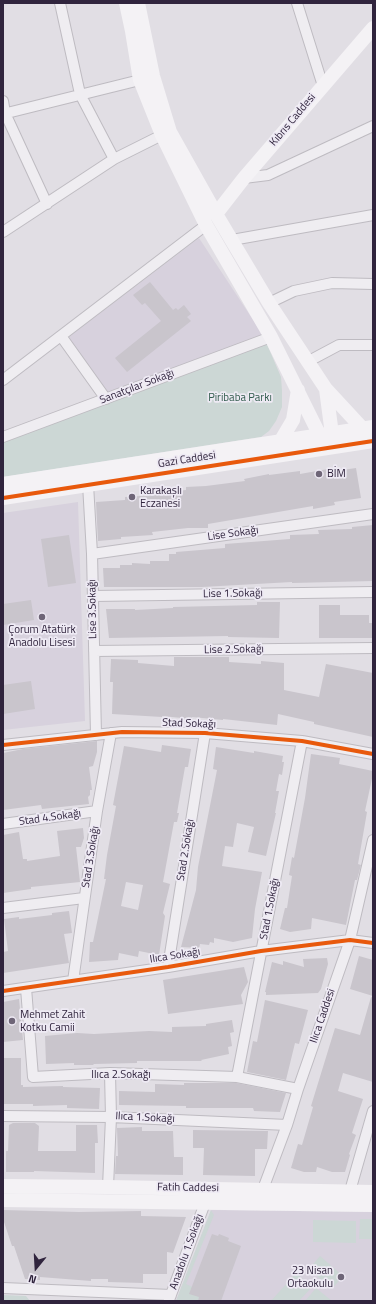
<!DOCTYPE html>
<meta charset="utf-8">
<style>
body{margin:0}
#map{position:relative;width:376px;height:1304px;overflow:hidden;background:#e1dee4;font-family:"Titillium Web",sans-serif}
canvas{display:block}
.frame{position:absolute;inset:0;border:4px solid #30243d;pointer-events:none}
.north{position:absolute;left:16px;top:1248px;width:40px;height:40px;-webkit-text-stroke:3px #eeeaf4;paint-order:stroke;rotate:198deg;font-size:11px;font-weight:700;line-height:16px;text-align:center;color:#30243d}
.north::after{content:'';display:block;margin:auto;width:14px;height:18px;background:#30243d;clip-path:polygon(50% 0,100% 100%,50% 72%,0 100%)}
</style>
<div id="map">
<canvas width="376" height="1304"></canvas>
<div class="frame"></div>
<div class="north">N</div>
</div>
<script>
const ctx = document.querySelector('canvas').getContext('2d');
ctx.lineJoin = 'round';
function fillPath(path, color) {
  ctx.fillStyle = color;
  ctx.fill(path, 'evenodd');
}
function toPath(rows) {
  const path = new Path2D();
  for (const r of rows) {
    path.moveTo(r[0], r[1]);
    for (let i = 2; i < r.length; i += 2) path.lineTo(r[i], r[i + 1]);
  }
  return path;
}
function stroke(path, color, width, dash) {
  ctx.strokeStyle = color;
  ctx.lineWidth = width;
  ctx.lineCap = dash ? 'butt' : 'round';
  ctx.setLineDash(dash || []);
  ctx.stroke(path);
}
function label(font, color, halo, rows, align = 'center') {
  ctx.font = font + ' "Titillium Web",sans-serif';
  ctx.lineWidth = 3.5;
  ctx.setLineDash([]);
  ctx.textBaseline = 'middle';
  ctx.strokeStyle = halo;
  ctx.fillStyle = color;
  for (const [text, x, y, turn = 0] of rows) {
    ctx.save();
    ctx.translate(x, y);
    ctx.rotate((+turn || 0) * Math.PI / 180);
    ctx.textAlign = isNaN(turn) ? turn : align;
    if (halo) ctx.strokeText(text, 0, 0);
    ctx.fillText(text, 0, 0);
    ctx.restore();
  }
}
fillPath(toPath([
 [199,238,263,335,106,396,66,339],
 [78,502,85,721,3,730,3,513],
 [211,1210,373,1212,373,1301,176,1301]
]), '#d7d1dd');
fillPath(toPath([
 [266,342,281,377,282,391,282,407,276,421,269,431,261,437,3,477,3,441],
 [211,1210,214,1215,186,1284,201,1291,198,1301,176,1301],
 [360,1219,373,1219,373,1239,359,1239],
 [313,1220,356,1221,356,1243,313,1242],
 [320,1256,343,1276,332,1289,309,1269],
 [296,1273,312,1287,299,1301,271,1301],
 [316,1288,332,1301,305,1301],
 [3,1295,26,1296,30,1301,3,1301]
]), '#ccd7d5');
fillPath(toPath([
 [150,282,173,310,176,308,178,310,184,305,191,314,187,317,191,321,127,372,115,358,161,321,145,303,142,305,133,295],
 [356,468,361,498,334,502,335,505,313,509,313,506,208,524,208,528,188,528,152,532,153,535,121,537,121,539,98,541,96,502,125,500,125,497,157,495,157,493,186,490,186,487,206,486,245,481,244,479,269,474,269,475,300,471,300,474,328,469,329,472],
 [373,525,373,581,292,583,292,582,202,587,104,587,103,568,120,568,120,565,132,565,132,563,150,564,150,561,169,561,169,554,176,554,176,552,225,548,225,544,290,539,290,535,319,534,318,530,352,529,352,527],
 [69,535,76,583,48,587,41,539],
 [31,600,34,620,3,625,3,604],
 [257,602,280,602,279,638,228,637,228,636,109,638,106,609,135,609,135,610,173,608,173,607,257,605],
 [319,605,340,605,340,615,369,615,369,623,373,623,373,638,319,638],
 [174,657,229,657,229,662,261,664,261,661,284,663,284,690,319,697,326,664,373,673,373,737,314,724,314,722,278,714,277,725,223,719,223,720,192,717,192,719,162,716,162,717,112,714,113,682,110,682,111,659,138,660,138,663,174,666],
 [31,681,35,709,3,714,3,685],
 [97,741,97,752,93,766,89,767,92,790,90,790,90,795,88,797,89,804,42,809,41,805,3,810,3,753,23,749],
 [162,745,191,749,188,767,185,767,177,813,179,813,177,822,174,822,163,882,170,884,163,913,165,916,159,955,139,951,138,957,119,953,118,960,89,962,90,942,93,942,106,879,104,879,107,855,116,806,113,805,124,746,161,752],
 [126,882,143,885,138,910,121,906],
 [216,747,254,753,254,751,283,756,282,762,284,762,282,775,279,774,276,791,279,791,275,813,276,813,266,856,248,852,254,827,237,823,233,847,225,846,222,866,262,872,255,909,252,938,233,942,214,938,214,943,210,942,209,945,200,944,199,948,181,947,196,890,198,867,217,770,213,769],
 [311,754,340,758,339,764,373,771,373,774,365,811,367,812,358,864,361,865,357,880,355,880,346,925,312,918,311,929,290,932,280,929,285,908,287,908,292,876,289,875,292,857,294,858,305,798],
 [83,828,84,838,81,847,76,847,80,882,31,887,31,889,3,893,3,835,19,832,23,859,27,859,27,861,60,856,57,831],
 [69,911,72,933,64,934,69,963,3,973,3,952,8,951,4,919,19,917,19,919,52,915,52,913],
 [359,956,373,960,373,996,350,989],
 [327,958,328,964,321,989,318,993,266,995,266,992,265,992,272,962,283,965,283,961,304,967,303,959],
 [244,967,248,982,241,995,243,1004,168,1014,163,980],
 [371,997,373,998,373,1082,343,1073,338,1091,363,1099,352,1133,356,1135,349,1154,350,1155,345,1172,332,1172,317,1167,316,1172,304,1172,291,1168,298,1144,302,1145,313,1107,311,1106,335,1028,360,1035],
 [19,999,23,1040,3,1042,3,1002],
 [265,1000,308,1010,299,1044,295,1043,286,1080,247,1072,253,1041,257,1042],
 [232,1020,234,1032,230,1033,232,1046,228,1047,229,1054,201,1060,202,1061,137,1061,137,1063,94,1064,93,1065,74,1065,74,1063,46,1064,45,1036,77,1033,94,1034,149,1031,172,1032,172,1027,206,1026,206,1024],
 [3,1058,21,1058,21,1085,23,1085,23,1087,63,1086,63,1087,100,1088,99,1109,67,1108,67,1105,33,1106,33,1104,3,1104],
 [184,1083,236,1083,286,1093,280,1112,254,1111,253,1108,186,1108,186,1106,119,1105,119,1091,155,1092,155,1084,184,1085],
 [13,1123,35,1123,39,1126,38,1151,76,1151,76,1125,97,1125,98,1143,95,1143,95,1173,34,1171,34,1172,6,1172,6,1151,8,1151,9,1125],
 [142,1127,142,1131,173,1131,174,1157,183,1157,183,1175,115,1174,116,1156,118,1156,117,1128],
 [193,1130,268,1131,267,1149,255,1149,255,1176,203,1175,204,1148,193,1148],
 [3,1210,79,1212,141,1211,141,1216,186,1217,173,1253,167,1252,167,1274,143,1274,143,1283,108,1282,108,1279,91,1279,91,1281,40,1277,40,1280,25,1279,14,1246,12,1246,3,1219],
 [212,1234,218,1236,219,1234,229,1238,228,1241,241,1246,221,1301,198,1301,199,1297,189,1294]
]), '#c9c5cc');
const street = toPath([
 [60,3,80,94,114,159],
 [297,3,323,86],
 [3,101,5,113,47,204],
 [3,114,140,80],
 [244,178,268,175,373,126],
 [3,232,114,159,162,135],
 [232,240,373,215],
 [269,303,294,291,332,283,373,284],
 [61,336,106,399],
 [309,361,339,345,373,345],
 [3,380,206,225],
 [3,437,271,337],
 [88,484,92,554,96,735],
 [92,554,373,514],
 [93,596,373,592],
 [94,651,373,648],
 [3,745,122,732,205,733,302,741,373,754],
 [3,824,97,811],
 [3,908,84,898],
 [168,967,205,733],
 [73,981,97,811,111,733],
 [26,988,33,1077,110,1073,237,1077,298,1089],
 [3,991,168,967,261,951,350,940,373,943],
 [237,1077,302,741],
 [3,1116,111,1117,287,1125],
 [108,1187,111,1117,110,1073],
 [263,1189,287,1125,298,1089,350,940,373,840],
 [350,1191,373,1111],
 [3,1288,171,1295],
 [169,1300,205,1203]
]);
stroke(street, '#bebbc1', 12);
stroke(street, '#efedf1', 10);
stroke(toPath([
 [126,3,132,31,140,80,162,135,206,225,271,337,326,448],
 [138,3,153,76,170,132,216,214,269,303,326,389,363,429],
 [216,214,244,178,373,28],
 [326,389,333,442],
 [280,442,293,420,298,390],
 [3,484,373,427],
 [3,498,373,441],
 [3,1186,108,1187,373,1192],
 [3,1200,373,1205]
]), '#f4f2f5', 14);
stroke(toPath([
 [3,498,373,441],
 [3,745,122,732,205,733,302,741,373,754],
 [3,991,168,967,261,951,350,940,373,943]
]), '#e8590c', 4);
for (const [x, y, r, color] of [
 [319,474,4,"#6e6577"],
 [132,497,4,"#6e6577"],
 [42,617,4,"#6e6577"],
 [12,1021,4,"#6e6577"],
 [341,1277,4,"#6e6577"]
]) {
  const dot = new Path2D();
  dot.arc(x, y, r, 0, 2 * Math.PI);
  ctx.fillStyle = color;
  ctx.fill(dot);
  stroke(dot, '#eeeaf4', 1.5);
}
label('11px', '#30243d', '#eeeaf4', [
 ["Kıbrıs Caddesi",293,120,-50],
 ["Sanatçılar Sokağı",137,387,-21],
 ["Gazi Caddesi",187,460,-9],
 ["Lise Sokağı",233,534,-8],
 ["Lise 1.Sokağı",233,594,-1],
 ["Lise 3.Sokağı",93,609,-91],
 ["Lise 2.Sokağı",234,650,-1],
 ["Stad Sokağı",189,724,2],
 ["Stad 4.Sokağı",50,818,-8],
 ["Stad 2.Sokağı",186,850,-81],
 ["Stad 3.Sokağı",91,857,-81],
 ["Stad 1.Sokağı",270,909,-79],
 ["Ilıca Sokağı",175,956,-9],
 ["Ilıca Caddesi",323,1016,-71],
 ["Ilıca 2.Sokağı",121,1075],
 ["Ilıca 1.Sokağı",145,1118,3],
 ["Fatih Caddesi",188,1188,1],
 ["Anadolu 1.Sokağı",187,1252,-70]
]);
label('11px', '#305a4c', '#eeeaf4', [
 ["Piribaba Parkı",240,398]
]);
label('11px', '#30243d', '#eeeaf4', [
 ["BİM",327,474],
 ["Karakaşlı",140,491],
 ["Eczanesi",140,504],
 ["Çorum Atatürk",42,630,"center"],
 ["Anadolu Lisesi",42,643,"center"],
 ["Mehmet Zahit",20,1015],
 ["Kotku Camii",20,1028],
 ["23 Nisan",333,1271,"right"],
 ["Ortaokulu",333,1284,"right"]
], 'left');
</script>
